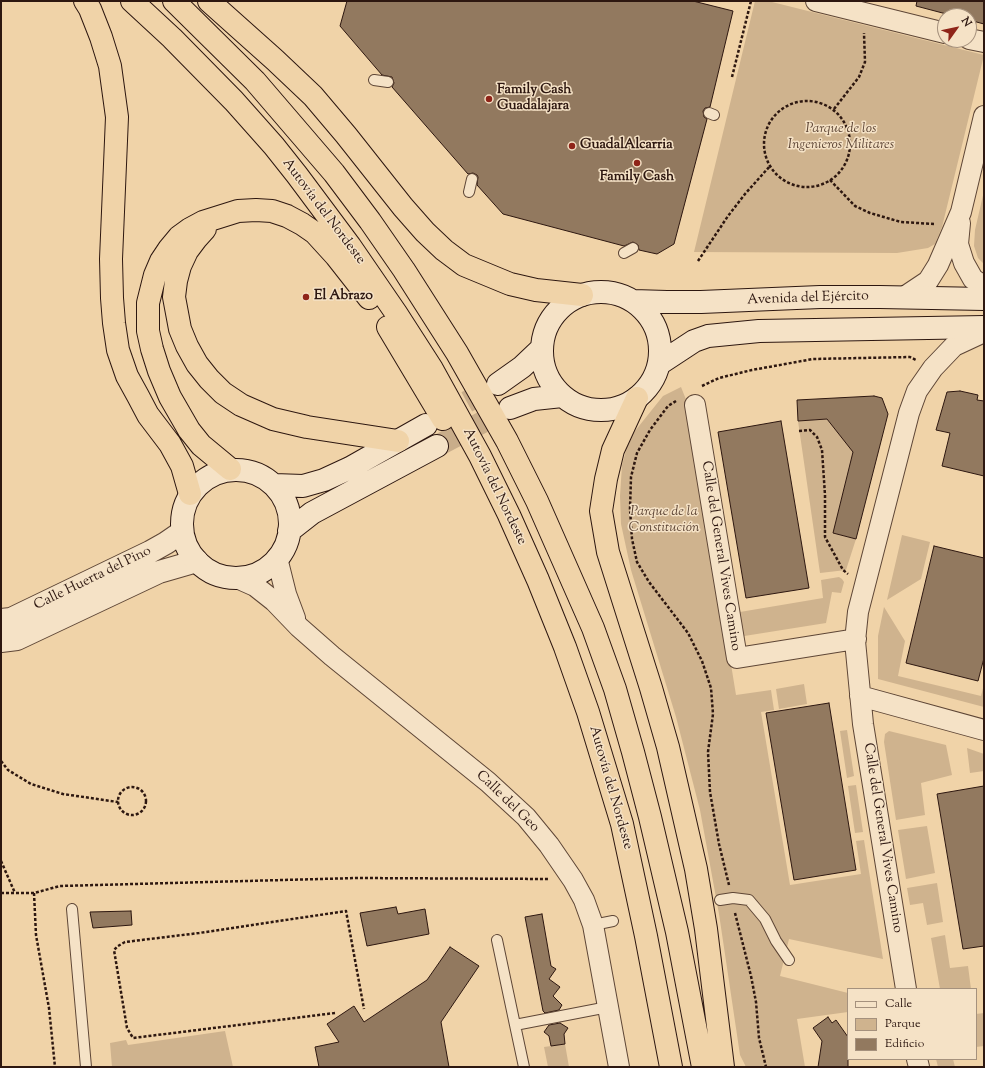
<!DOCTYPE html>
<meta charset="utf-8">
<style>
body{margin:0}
#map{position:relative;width:985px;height:1068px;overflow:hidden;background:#f0d3a8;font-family:"Sorts Mill Goudy",serif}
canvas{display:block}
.frame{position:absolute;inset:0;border:2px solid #2d1710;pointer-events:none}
.legend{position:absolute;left:847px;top:988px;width:130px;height:72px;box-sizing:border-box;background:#f5e2c6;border:1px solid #a5917d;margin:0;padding:5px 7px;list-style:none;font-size:12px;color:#2d1710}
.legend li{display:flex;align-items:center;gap:8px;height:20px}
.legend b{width:20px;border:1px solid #a5917d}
.north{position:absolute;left:937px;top:8px;width:40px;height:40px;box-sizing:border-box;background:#f5e2c6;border:1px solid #a5917d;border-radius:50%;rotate:57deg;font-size:11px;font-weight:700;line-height:16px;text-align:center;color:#2d1710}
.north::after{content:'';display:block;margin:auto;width:14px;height:18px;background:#8f2418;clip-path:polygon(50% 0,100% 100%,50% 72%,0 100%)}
</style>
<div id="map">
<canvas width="985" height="1068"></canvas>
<div class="frame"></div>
<ul class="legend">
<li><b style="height:5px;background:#f5e2c6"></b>Calle</li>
<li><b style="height:11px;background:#cfb38e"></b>Parque</li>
<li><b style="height:11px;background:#92795f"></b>Edificio</li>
</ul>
<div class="north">N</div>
</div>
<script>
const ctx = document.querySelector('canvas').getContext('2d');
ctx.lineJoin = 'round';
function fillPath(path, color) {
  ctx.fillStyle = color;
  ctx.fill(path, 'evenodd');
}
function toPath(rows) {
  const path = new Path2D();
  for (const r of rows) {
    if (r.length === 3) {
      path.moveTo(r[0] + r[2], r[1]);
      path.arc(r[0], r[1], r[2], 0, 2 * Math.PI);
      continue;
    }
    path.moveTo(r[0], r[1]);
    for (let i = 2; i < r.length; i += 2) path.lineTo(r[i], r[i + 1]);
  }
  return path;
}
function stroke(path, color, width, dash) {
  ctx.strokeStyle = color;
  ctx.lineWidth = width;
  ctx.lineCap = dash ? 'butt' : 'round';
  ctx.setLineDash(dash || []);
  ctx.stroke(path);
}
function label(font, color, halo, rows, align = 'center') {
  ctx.font = font + ' "Sorts Mill Goudy",serif';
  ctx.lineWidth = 3;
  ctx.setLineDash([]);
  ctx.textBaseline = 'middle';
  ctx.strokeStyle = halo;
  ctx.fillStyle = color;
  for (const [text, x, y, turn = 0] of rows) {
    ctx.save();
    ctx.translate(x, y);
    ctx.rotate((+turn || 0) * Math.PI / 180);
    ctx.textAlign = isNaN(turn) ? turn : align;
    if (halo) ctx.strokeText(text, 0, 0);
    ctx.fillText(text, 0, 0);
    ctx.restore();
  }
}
fillPath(toPath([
 [755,1,768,1,984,55,942,227,935,244,928,248,897,253,694,252],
 [984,191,984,264,978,258,974,246,975,230],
 [681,387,689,407,736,695,771,690,774,710,761,712,790,885,861,874,856,841,864,840,883,959,789,939,780,976,848,993,848,1012,797,1019,805,1067,746,1067,740,1055,719,914,700,810,676,717,631,570,621,524,620,496,622,465,627,447,635,431,663,396],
 [827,419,854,449,833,533,856,539,846,570,820,573,798,421],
 [902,535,930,542,921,579,887,600],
 [839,577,842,579,844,582,841,593,832,592,826,623,738,637,734,613,823,598,821,580],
 [884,607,905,641,898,676,981,696,984,684,984,707,878,679,878,636],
 [804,684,807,704,779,709,776,689],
 [847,730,854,776,847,778,840,731],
 [889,731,946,745,952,775,921,783,925,815,896,820,884,742,885,734],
 [967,748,984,754,984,771,970,773],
 [856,785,863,832,855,833,848,786],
 [927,826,935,873,906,879,898,830],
 [937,883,943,922,927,925,923,903,910,905,907,888],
 [945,935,950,968,968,966,971,989,940,989,931,938],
 [984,1013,984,1046,976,1047,976,1014],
 [225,1031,233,1067,112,1067,110,1043,126,1040,128,1045],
 [565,1044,569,1067,548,1067,544,1047],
 [936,1059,953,1059,955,1067,938,1067]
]), '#cfb38e');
const building = toPath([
 [347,1,693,1,733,11,710,107,705,108,703,111,704,117,707,119,674,244,657,254,639,250,638,245,633,242,624,246,503,214,477,185,478,177,477,175,473,173,468,174,392,87,394,83,392,77,382,75,340,26,347,1],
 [917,1,984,1,984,24,969,20,969,16,954,16,916,6,917,1],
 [960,391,978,395,977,400,984,401,984,476,942,466,950,433,936,430,947,392,960,391],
 [874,396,882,398,888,414,856,539,833,533,853,452,827,419,798,421,797,400,874,396],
 [781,421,809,588,746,598,718,432,781,421],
 [934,546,984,558,984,658,978,681,906,663,934,546],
 [829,703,856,870,794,880,766,713,829,703],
 [984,786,984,946,963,949,937,794,984,786],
 [396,907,398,914,425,909,429,934,367,946,360,913,396,907],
 [131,911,132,925,93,928,90,912,131,911],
 [542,914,551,966,556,969,549,979,560,987,553,996,562,1005,559,1010,545,1013,543,1011,525,917,542,914],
 [450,947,479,966,441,1022,449,1067,319,1067,315,1047,339,1042,327,1024,354,1006,364,1022,427,980,450,947],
 [828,1017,832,1023,836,1020,848,1037,848,1067,818,1067,822,1041,813,1028,828,1017],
 [560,1023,568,1028,564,1034,565,1044,551,1046,549,1036,544,1032,549,1025,560,1023]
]);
fillPath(building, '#92795f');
stroke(building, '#2d1710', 1);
stroke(toPath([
 [438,418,497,385],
 [437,446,510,408]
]), '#c9ad8a', 22, [22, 11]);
const service = toPath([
 [374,80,388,82],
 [709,113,714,115],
 [469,192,472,179],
 [624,253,633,248],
 [720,900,733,898,749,900,765,919,776,941,789,960],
 [72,909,86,1067],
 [593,925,613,921],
 [497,940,515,1025],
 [524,1067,515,1025,608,1007]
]);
const minor = toPath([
 [816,1,945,33],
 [969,39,984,42],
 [960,223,958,244,964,263,973,279,984,286],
 [904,297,928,281,938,265,961,212,984,116],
 [695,405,737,658,856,639],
 [277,558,286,594,295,618],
 [237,578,255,586,274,601,299,627,332,656,488,782,526,817,549,845,573,880,584,900,593,925,619,1067],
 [860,696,984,730],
 [906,989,863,724,855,641,858,612,909,413,917,391,933,368,954,346,984,332],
 [917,1059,919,1067]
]);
const tertiary = toPath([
 [1,620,11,619,150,552,166,543,182,532],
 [1,641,17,639,159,572,197,561]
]);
const secondary = toPath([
 [601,351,59],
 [633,301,667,302,701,302,820,297,880,297,984,299],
 [659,364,694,341,708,336,759,331,984,327],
 [498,384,522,367,541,349],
 [510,408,534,399,562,396],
 [236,524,54],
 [274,485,303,486,324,480,350,468,426,425],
 [289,531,312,513,437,446]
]);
const motorway = toPath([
 [85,1,90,9,101,37,110,66,117,117,111,259,112,298,114,323,118,350,127,376,138,396,148,415,170,444,182,466,190,494],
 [132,1,172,38,234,101,274,146,297,175,350,246,396,313,432,369,480,456,509,515,538,580,565,647,588,712,622,824,646,936,671,1067],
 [174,1,255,81,334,173,370,221,404,270,457,353,507,441,537,501,593,628,615,689,633,752,650,817,677,932,703,1067],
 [209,1,275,60,313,96,346,135,403,207,425,232,444,250,464,265,510,284,536,290,582,295],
 [205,229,196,239,187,251,180,266,176,281,174,297,180,329,187,346,197,364,209,379,223,393,241,405,273,419,307,427,398,441],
 [388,327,443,419],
 [637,398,613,450,606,479,601,511,608,552,651,688,668,747,696,869,706,929,723,1067],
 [230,469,201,445,189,430,170,397,159,371,152,349,148,331,148,303,155,275,161,261,169,249,179,237,190,229,203,222,238,211,256,210,272,211,287,216,302,224,315,233,336,256,369,298]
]);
stroke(service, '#5e4636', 12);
stroke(minor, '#5e4636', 22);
stroke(tertiary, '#5e4636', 24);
stroke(secondary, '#2d1710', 24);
stroke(motorway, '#2d1710', 24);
stroke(toPath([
 [732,77,751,1],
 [807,144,43],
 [834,109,859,77,865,62,864,33],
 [830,180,855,206,870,213,901,222,934,224],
 [698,261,728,216,745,194,770,166],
 [702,386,719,378,752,370,813,359,910,357,916,360],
 [676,401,668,406,650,430,637,453,631,477,630,509,632,539,637,562,649,582,688,633,702,661,711,688,713,714,708,752,710,792,719,844,729,885],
 [799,431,810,430,817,437,822,450,825,495,825,537,843,570,848,574],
 [1,761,8,770,31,784,63,794,118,802],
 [132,801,14],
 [1,861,15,893],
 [1,893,34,893,60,886,357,878,549,879],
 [34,893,36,935,49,1008,55,1067],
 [735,913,751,976,756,1002,759,1038,766,1067],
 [335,1013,133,1038,127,1028,114,950,118,946,125,942,199,933,346,911,364,1009]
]), '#2d1710', 2.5, [3, 2]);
stroke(service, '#f5e2c6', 10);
stroke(minor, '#f5e2c6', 20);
stroke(tertiary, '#f5e2c6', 22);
stroke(secondary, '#f5e2c6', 22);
stroke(motorway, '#f0d3a8', 22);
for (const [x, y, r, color] of [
 [489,99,4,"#8f2418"],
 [572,146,4,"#8f2418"],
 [637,163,4,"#8f2418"],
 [306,297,4,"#8f2418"]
]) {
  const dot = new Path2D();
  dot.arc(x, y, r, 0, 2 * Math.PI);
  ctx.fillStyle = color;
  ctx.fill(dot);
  stroke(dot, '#f5e2c6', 1.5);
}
label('bold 14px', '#2d1710', '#f5e2c6', [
 ["Family Cash",497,91],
 ["Guadalajara",497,107],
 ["GuadalAlcarria",580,146],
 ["Family Cash",637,178,"center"],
 ["El Abrazo",314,297]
], 'left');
label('italic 14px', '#5e4636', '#f5e2c6', [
 ["Parque de los",841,130],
 ["Ingenieros Militares",841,146],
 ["Parque de la",664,513],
 ["Constitución",664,529]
]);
label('14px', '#2d1710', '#f5e2c6', [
 ["Autovía del Nordeste",323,212,53],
 ["Avenida del Ejército",808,299,-2],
 ["Autovía del Nordeste",494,487,64],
 ["Calle del General Vives Camino",720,556,81],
 ["Calle Huerta del Pino",93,579,-26],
 ["Autovía del Nordeste",610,788,74],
 ["Calle del Geo",507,802,44],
 ["Calle del General Vives Camino",882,838,81]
]);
</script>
